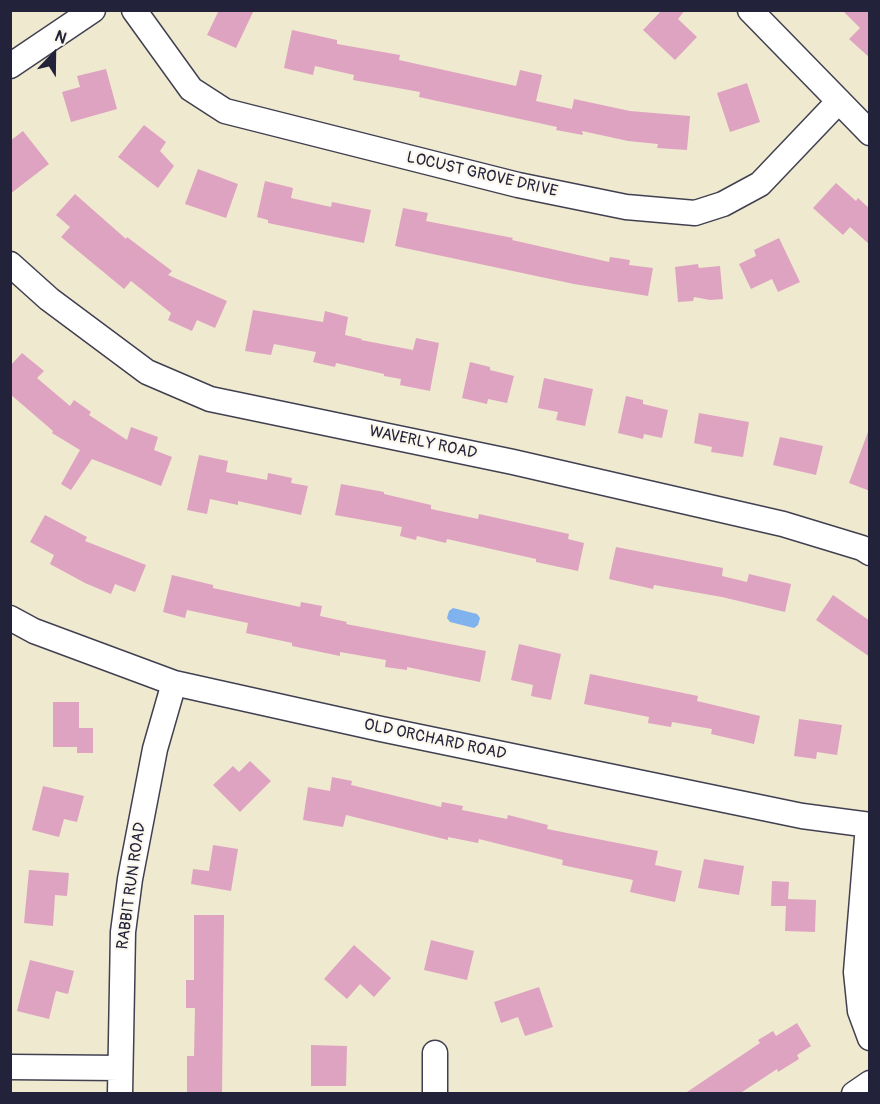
<!DOCTYPE html>
<style>
body{margin:0}
#map{position:relative;width:880px;height:1104px;overflow:hidden;background:#efe9cf;font-family:Pangolin,sans-serif}
canvas{display:block}
.frame{position:absolute;inset:0;border:12px solid #22223b;pointer-events:none}
.north{position:absolute;left:24px;top:24px;width:60px;height:60px;-webkit-text-stroke:4px #fbf7ec;paint-order:stroke;rotate:22deg;font-size:16px;font-weight:700;line-height:24px;text-align:center;color:#22223b}
.north::after{content:'';display:block;margin:auto;width:21px;height:27px;background:#22223b;clip-path:polygon(50% 0,100% 100%,50% 72%,0 100%)}
</style>
<div id="map">
<canvas width="880" height="1104"></canvas>
<div class="frame"></div>
<div class="north">N</div>
</div>
<script>
const ctx = document.querySelector('canvas').getContext('2d');
ctx.lineJoin = 'round';
function fillPath(path, color) {
  ctx.fillStyle = color;
  ctx.fill(path, 'evenodd');
}
function toPath(rows) {
  const path = new Path2D();
  for (const r of rows) {
    path.moveTo(r[0], r[1]);
    for (let i = 2; i < r.length; i += 2) path.lineTo(r[i], r[i + 1]);
  }
  return path;
}
function stroke(path, color, width, dash) {
  ctx.strokeStyle = color;
  ctx.lineWidth = width;
  ctx.lineCap = dash ? 'butt' : 'round';
  ctx.setLineDash(dash || []);
  ctx.stroke(path);
}
function label(font, color, halo, rows, align = 'center') {
  ctx.font = font + ' Pangolin,sans-serif';
  ctx.lineWidth = 4.5;
  ctx.setLineDash([]);
  ctx.textBaseline = 'middle';
  ctx.strokeStyle = halo;
  ctx.fillStyle = color;
  for (const [text, x, y, turn = 0] of rows) {
    ctx.save();
    ctx.translate(x, y);
    ctx.rotate((+turn || 0) * Math.PI / 180);
    ctx.textAlign = isNaN(turn) ? turn : align;
    if (halo) ctx.strokeText(text, 0, 0);
    ctx.fillText(text, 0, 0);
    ctx.restore();
  }
}
fillPath(toPath([
 [453,608,477,614,480,618,478,625,474,628,450,622,447,618,449,611]
]), '#80b2ed');
fillPath(toPath([
 [219,10,254,10,236,48,207,35],
 [662,10,685,10,678,19,697,37,675,60,643,30],
 [842,10,870,10,870,58,849,39,860,28],
 [292,30,337,40,337,44,400,55,399,60,516,86,520,70,542,75,536,101,572,109,574,99,630,111,690,116,687,150,657,148,658,144,628,141,582,131,583,135,556,130,557,127,419,97,420,92,353,80,354,75,315,66,313,75,284,68],
 [106,69,117,109,71,122,62,92,80,87,77,76],
 [747,83,760,122,730,132,717,93],
 [144,125,166,142,160,151,174,166,158,188,118,157],
 [23,131,49,164,10,194,10,141],
 [198,169,238,184,226,218,185,204],
 [265,181,293,188,291,198,331,207,332,202,371,210,364,243,268,223,268,220,257,217],
 [836,183,856,201,858,198,870,209,870,245,850,227,843,235,813,208],
 [75,194,126,239,127,237,172,271,168,275,227,301,215,328,197,320,192,331,168,320,171,313,131,281,124,289,61,237,70,227,56,215],
 [403,208,428,213,426,221,513,238,512,240,609,262,610,257,630,260,629,265,653,268,648,296,574,284,395,246],
 [779,238,800,282,778,292,772,279,751,289,739,264,756,256,754,250],
 [698,264,699,268,720,266,723,299,710,300,694,297,693,301,678,302,675,267],
 [253,310,323,322,325,311,348,317,345,335,362,339,361,340,413,350,416,338,439,343,430,391,400,385,401,379,384,376,384,374,336,363,335,367,313,362,316,352,274,344,271,355,245,351],
 [22,353,44,371,37,378,70,406,74,400,91,412,89,415,127,440,131,427,158,437,154,450,172,457,161,486,92,459,71,490,61,484,80,450,52,433,53,431,10,394,10,366],
 [470,362,490,367,490,370,514,376,507,403,488,399,487,404,462,398],
 [544,378,593,389,585,426,556,420,558,412,538,408],
 [626,396,643,400,643,404,668,410,662,438,644,434,643,439,618,433],
 [699,413,749,422,743,457,711,452,712,447,694,443],
 [868,432,870,433,870,491,849,483],
 [780,437,823,446,816,475,773,465],
 [199,455,228,461,226,472,267,480,268,473,292,478,291,483,308,486,301,515,238,501,238,505,210,499,207,514,187,510],
 [341,484,384,492,384,494,431,505,431,509,478,519,479,514,569,534,568,539,584,543,578,571,536,562,536,559,447,539,446,543,417,536,416,540,400,536,402,527,335,515],
 [45,515,87,537,85,541,146,565,135,592,115,584,111,594,85,583,50,564,54,555,30,542],
 [616,547,723,568,722,576,747,582,749,574,791,584,785,612,722,597,654,585,653,589,609,579],
 [172,575,213,585,213,588,300,607,301,602,322,606,320,616,347,622,346,624,486,651,480,682,407,667,407,670,385,667,386,660,340,652,340,656,292,646,292,643,246,633,248,623,187,610,185,618,163,612],
 [833,595,870,621,870,657,816,620],
 [519,644,561,654,551,700,531,696,533,685,511,680],
 [590,674,698,696,697,701,760,716,754,744,711,734,712,729,672,722,671,727,648,723,649,717,584,704],
 [53,702,79,702,79,728,93,728,93,753,77,753,77,747,53,747],
 [799,719,842,725,837,755,817,752,816,759,794,756],
 [250,761,271,781,240,812,213,785,233,766,239,772],
 [332,777,352,781,351,785,441,807,442,802,463,806,462,810,507,819,508,815,548,825,547,829,658,851,655,865,682,871,675,902,630,892,633,880,562,865,563,860,479,839,478,843,448,837,448,840,346,815,343,827,303,820,308,787,330,791],
 [43,786,84,796,77,822,64,819,59,837,32,830],
 [213,845,238,849,231,891,191,884,193,869,209,871],
 [704,859,744,866,739,895,698,888],
 [29,870,69,873,67,896,55,895,53,926,24,923],
 [772,881,789,882,788,899,816,900,815,932,785,931,786,906,771,906],
 [194,915,224,915,222,1094,187,1094,187,1056,194,1056,195,1008,186,1008,186,980,194,980],
 [431,940,474,951,467,980,424,970],
 [354,945,391,978,374,997,360,984,347,999,324,979],
 [30,960,74,971,68,994,56,991,49,1019,17,1011],
 [539,987,553,1027,525,1036,518,1017,501,1023,494,1002],
 [797,1023,811,1046,797,1055,799,1059,778,1072,777,1069,739,1094,684,1094,760,1043,758,1040,773,1031,776,1036],
 [311,1045,347,1046,346,1086,311,1086]
]), '#dea3c1');
const minor = toPath([
 [134,10,191,89,225,111,518,185,626,207,695,213,723,204,760,184,839,101],
 [750,10,870,133],
 [10,66,93,10],
 [10,264,49,299,147,372,210,399,513,462,783,524,862,548,870,553],
 [10,618,34,631,174,683,381,729,802,816,870,825],
 [868,825,856,972,860,1011,870,1038],
 [10,1067,120,1068],
 [120,1094,123,932,130,879,155,749,174,683],
 [435,1094,435,1053],
 [854,1094,870,1083]
]);
stroke(minor, '#414051', 27);
stroke(minor, '#fff', 24);
label('16px', '#22223b', '#fbf7ec', [
 ["LOCUST GROVE DRIVE",482,175,13],
 ["WAVERLY ROAD",423,443,12],
 ["OLD ORCHARD ROAD",435,740,12],
 ["RABBIT RUN ROAD",132,886,-82]
]);
</script>
